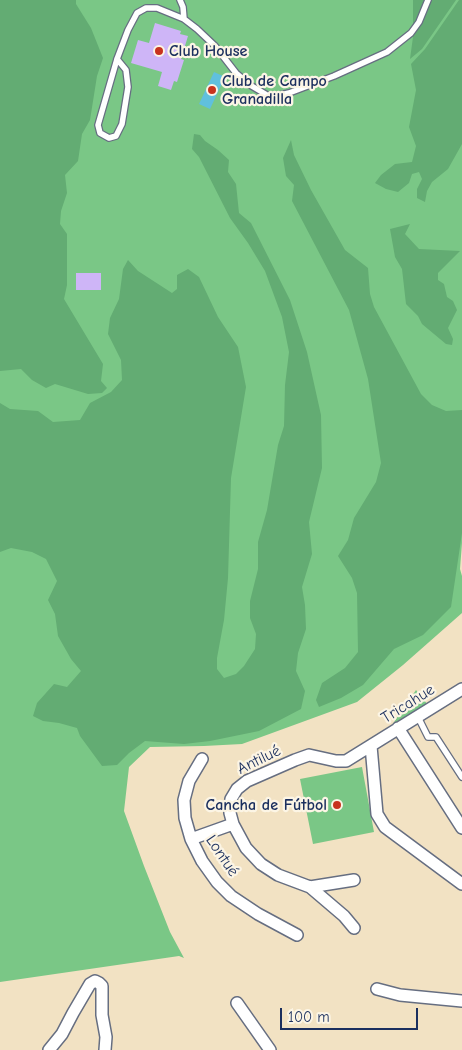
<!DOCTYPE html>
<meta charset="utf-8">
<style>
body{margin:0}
#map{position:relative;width:462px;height:1050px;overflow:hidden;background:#f2e2c3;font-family:"Comic Neue",sans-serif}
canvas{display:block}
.scale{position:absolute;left:280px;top:1008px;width:138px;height:22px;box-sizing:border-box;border:2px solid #1b2f5e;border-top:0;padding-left:6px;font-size:15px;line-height:18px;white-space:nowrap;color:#1b2f5e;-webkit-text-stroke:4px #fcf5e5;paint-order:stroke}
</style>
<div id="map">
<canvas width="462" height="1050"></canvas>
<div class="scale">100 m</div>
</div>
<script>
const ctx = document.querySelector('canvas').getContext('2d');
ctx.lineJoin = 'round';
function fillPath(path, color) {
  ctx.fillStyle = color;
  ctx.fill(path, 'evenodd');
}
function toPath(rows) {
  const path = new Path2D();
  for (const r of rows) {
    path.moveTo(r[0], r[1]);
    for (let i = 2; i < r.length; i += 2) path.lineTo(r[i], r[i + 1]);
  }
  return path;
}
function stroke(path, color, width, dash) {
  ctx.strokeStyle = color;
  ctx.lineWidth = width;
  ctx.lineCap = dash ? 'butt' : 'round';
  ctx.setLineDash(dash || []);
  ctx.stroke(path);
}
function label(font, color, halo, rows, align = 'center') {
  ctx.font = font + ' "Comic Neue",sans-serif';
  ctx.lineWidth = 4.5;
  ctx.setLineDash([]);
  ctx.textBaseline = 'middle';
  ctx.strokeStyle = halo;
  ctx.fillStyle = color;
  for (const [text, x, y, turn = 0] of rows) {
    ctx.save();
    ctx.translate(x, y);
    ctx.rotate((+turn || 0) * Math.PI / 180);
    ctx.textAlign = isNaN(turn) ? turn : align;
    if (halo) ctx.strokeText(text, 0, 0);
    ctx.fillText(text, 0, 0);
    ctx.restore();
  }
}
fillPath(toPath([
 [0,0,462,0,462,543,460,569,462,576,462,613,403,665,357,702,242,744,204,746,150,747,129,767,124,811,144,866,170,932,184,958,179,956,0,982],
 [416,690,428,705,390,728],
 [362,767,374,832,313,844,300,779]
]), '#7ac786');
fillPath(toPath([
 [0,0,76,0,76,4,91,28,103,58,97,76,90,120,82,134,78,161,65,175,67,193,61,211,60,224,67,234,67,285,64,299,103,364,101,381,107,388,102,393,88,394,55,384,46,388,32,380,21,369,0,371],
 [413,0,456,0,422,49,410,59,413,37],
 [459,0,462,0,462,144,448,169,432,182,427,191,425,202,417,198,417,189,422,179,419,172,412,174,409,183,398,192,386,189,375,183,381,175,395,164,412,162,416,146,409,127,416,90,411,64,425,49],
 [194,134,200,135,205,141,218,150,229,160,228,172,236,184,239,213,251,223,290,300,307,352,321,415,322,468,309,522,312,554,302,587,305,605,306,629,298,653,296,671,305,691,301,709,259,731,210,741,184,744,145,741,129,753,117,765,102,766,80,736,77,728,59,723,43,721,33,716,37,703,54,684,67,687,81,671,71,659,58,636,55,614,48,600,57,581,46,559,32,552,11,548,0,552,0,403,10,409,38,411,53,422,80,420,90,403,111,392,122,380,121,360,108,334,110,318,119,299,123,269,128,260,138,271,172,293,177,289,177,275,188,269,199,277,218,317,238,347,246,387,231,478,228,578,224,620,217,658,217,669,224,678,236,674,244,666,255,649,256,634,250,618,250,601,258,569,258,542,267,510,278,445,284,426,285,385,289,352,282,317,265,271,248,243,230,218,199,157,192,149],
 [291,140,294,155,311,190,345,250,368,268,370,294,374,307,421,394,432,405,446,411,462,410,462,533,451,607,423,635,394,649,363,685,341,698,319,707,316,700,322,683,345,668,358,652,357,593,352,578,338,556,348,540,354,518,376,482,381,463,368,379,349,310,292,201,294,185,286,176,283,158],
 [410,224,405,234,419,249,460,251,438,273,438,280,444,284,447,297,453,301,457,310,448,328,453,339,452,345,446,344,422,324,418,316,406,304,402,269,395,257,390,229]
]), '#63ac73');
fillPath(toPath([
 [214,72,225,77,210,109,199,104]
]), '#60c0de');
fillPath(toPath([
 [155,23,181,31,180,34,188,36,181,59,184,60,177,82,174,81,171,90,158,86,162,72,131,63,138,40,149,43],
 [76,273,101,273,101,290,76,290]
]), '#ceb5f7');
const lane = toPath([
 [180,0,183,7,184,19],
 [117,59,128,30,137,13,146,8,157,8,184,19,197,29,215,46,236,73,250,85,267,95,276,96,289,93,334,76,387,52,411,33,419,22,428,0],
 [117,59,126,70,128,87,122,124,116,136,109,138,100,133,98,125,117,59],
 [418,717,428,737,436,737,462,777]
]);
const street = toPath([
 [398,728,462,828],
 [371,746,377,814,385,827,462,884],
 [202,759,189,781,184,800,185,818,191,839,202,861,217,882,231,896,258,914,297,935],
 [191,839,233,824],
 [310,887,354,880],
 [354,928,344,916,310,887,278,875,261,864,246,848,233,824,230,813,231,799,237,789,247,781,295,760,309,755,336,761,346,761,462,689],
 [377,989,400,995,462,1001],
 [237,1003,270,1050],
 [49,1050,62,1034,73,1013,90,984,95,981,99,983,102,986,102,1015,106,1037,105,1050]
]);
stroke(lane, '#666e81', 8);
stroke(street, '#666e81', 14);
stroke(lane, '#fff', 5.5);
stroke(street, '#fff', 11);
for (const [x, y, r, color] of [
 [159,51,5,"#c8321e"],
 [212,90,5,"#c8321e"],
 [337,805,5,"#c8321e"]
]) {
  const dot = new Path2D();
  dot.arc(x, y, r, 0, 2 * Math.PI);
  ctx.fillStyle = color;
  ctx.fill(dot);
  stroke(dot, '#fcf5e5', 2);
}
label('bold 16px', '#1b2f5e', '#fcf5e5', [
 ["Club House",169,51],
 ["Club de Campo",222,81],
 ["Granadilla",222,99],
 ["Cancha de Fútbol",327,805,"right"]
], 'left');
label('16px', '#1b2f5e', '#fcf5e5', [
 ["Tricahue",408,704,-32],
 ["Antilué",259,760,-26],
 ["Lontué",222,856,56]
]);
</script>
